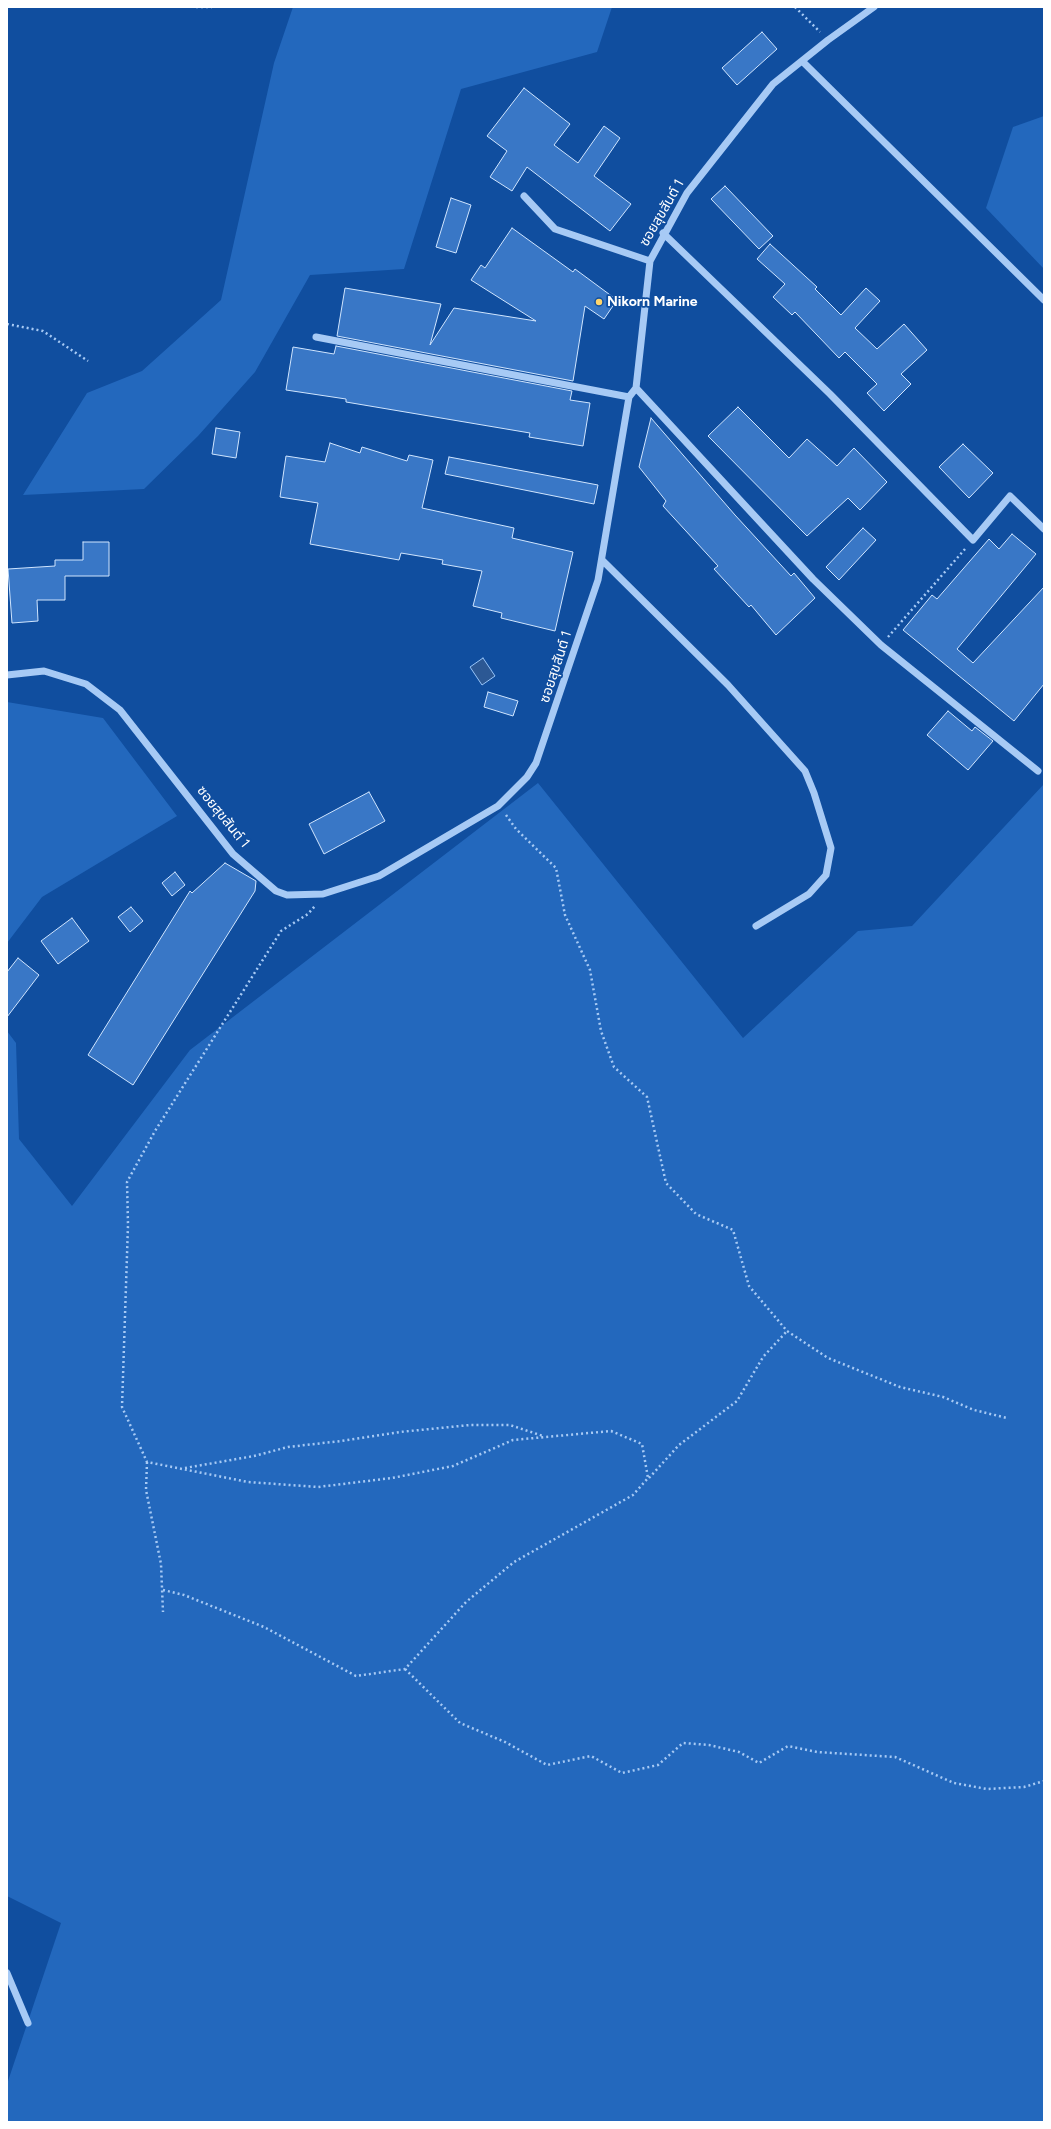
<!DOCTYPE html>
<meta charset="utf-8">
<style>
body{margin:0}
#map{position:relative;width:1051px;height:2129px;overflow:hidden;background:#104e9f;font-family:Figtree,sans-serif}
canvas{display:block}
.frame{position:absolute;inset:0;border:8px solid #fff;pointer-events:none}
</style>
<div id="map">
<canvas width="1051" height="2129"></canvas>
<div class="frame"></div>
</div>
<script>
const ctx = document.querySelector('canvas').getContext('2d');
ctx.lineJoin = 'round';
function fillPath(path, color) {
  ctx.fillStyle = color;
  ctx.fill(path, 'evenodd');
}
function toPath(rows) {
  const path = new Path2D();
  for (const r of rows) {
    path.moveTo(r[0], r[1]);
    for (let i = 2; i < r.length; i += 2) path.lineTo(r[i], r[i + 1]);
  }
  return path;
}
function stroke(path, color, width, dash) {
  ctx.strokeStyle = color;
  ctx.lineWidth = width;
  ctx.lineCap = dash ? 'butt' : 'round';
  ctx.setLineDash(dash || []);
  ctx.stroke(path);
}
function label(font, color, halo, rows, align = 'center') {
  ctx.font = font + ' Figtree,"Noto Sans Thai",sans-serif';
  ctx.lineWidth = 3.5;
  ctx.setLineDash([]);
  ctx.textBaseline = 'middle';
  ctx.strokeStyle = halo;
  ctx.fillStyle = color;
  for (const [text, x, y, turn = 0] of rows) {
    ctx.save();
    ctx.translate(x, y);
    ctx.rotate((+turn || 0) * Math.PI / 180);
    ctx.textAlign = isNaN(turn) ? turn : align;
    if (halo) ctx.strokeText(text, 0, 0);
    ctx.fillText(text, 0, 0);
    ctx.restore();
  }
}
fillPath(toPath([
 [293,7,612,7,597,52,461,89,404,269,310,275,255,372,198,436,144,489,23,495,87,393,142,371,221,300,274,63],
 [1044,116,1044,269,986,208,1013,127],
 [7,702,103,718,177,816,42,897,7,943],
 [538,783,743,1038,858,931,912,926,1044,784,1044,2122,7,2122,7,2084,61,1923,7,1896,7,1031,16,1043,19,1139,72,1206,190,1050]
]), '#2368bd');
const water = toPath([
 [483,658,495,676,482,685,470,667,483,658]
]);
fillPath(water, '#2c5894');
stroke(water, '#99c5f8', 1);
const building = toPath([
 [762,32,777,49,737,85,722,68,762,32],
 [524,88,570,124,554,145,578,163,604,126,620,138,594,176,631,204,610,231,527,167,512,191,490,177,507,151,487,136,524,88],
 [725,186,773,236,759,249,711,199,725,186],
 [451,198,471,205,456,253,436,247,451,198],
 [512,228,573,272,575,269,617,300,604,319,585,306,573,381,337,336,345,288,441,304,430,345,454,308,536,321,471,280,481,265,485,268,512,228],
 [770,244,817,287,815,289,841,315,866,288,880,301,855,328,877,349,904,324,927,350,901,374,911,384,884,411,867,393,877,384,845,352,839,358,795,312,792,315,773,297,785,284,757,259,770,244],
 [336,346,572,391,570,400,590,403,583,446,529,437,530,433,346,402,346,399,286,390,293,347,334,354,336,346],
 [738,407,789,458,807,439,837,466,854,448,887,482,860,510,848,498,807,536,708,436,738,407],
 [651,418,735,515,791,576,794,573,815,598,776,635,751,605,749,607,714,569,718,566,663,506,666,501,639,467,651,418],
 [216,428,240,432,236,458,212,454,216,428],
 [330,443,360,453,362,447,407,461,409,455,433,460,422,508,514,528,512,538,573,552,555,631,501,618,502,613,473,606,482,571,442,564,443,560,401,553,399,560,310,544,318,503,280,497,286,456,325,462,330,443],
 [963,444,993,473,969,498,939,467,963,444],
 [449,457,598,485,594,504,445,474,449,457],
 [863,528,876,540,839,580,826,567,863,528],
 [1012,534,1036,554,957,649,973,663,1044,587,1044,684,1014,721,903,630,932,595,937,599,989,539,999,549,1012,534],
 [83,542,109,542,109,576,65,576,65,600,37,600,38,621,12,623,8,569,55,566,55,560,83,560,83,542],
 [488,692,518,701,513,716,484,707,488,692],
 [948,711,972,731,975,727,993,741,968,770,927,735,948,711],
 [369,792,385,821,324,854,309,824,369,792],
 [225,863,256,881,255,891,133,1085,88,1055,190,891,192,893,225,863],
 [175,872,185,885,172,896,162,883,175,872],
 [131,907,143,921,130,932,118,917,131,907],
 [72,918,89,941,58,964,41,941,72,918],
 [18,958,39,975,7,1017,7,972,18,958]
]);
fillPath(building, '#3977c6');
stroke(building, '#d0e5fe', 1);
stroke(toPath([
 [196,7,212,7],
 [795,7,820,32],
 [7,324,43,331,88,361],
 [888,637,965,549],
 [506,815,516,829,556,868,565,915,590,970,601,1031,614,1067,647,1097,666,1183,696,1214,733,1230,749,1286,787,1331,828,1358,900,1387,943,1397,974,1410,1007,1418],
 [147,1462,146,1490,161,1564,163,1612],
 [185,1468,254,1456,288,1447,341,1441,400,1432,470,1425,510,1425,543,1436],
 [649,1478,679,1445,737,1401,763,1357,787,1331],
 [163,1590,184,1595,264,1627,356,1676,405,1669,466,1602,514,1562,633,1495,648,1478,642,1444,611,1431,513,1440,453,1466,392,1478,318,1487,248,1482,147,1462,122,1407,128,1225,127,1182,155,1131,281,931,308,914,315,906],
 [405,1669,460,1723,505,1742,547,1765,591,1756,622,1773,658,1765,683,1743,709,1745,739,1752,759,1763,788,1746,817,1752,895,1757,954,1783,987,1789,1024,1787,1044,1781]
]), '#a7caf5', 2.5, [2, 3]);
stroke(toPath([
 [802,61,1044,300],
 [524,196,555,229,650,261],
 [663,233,830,394,973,540,1010,496,1044,529],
 [316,337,629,397],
 [636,388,813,579,881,645,1038,771],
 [602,560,728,685,805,771,814,793,831,848,826,875,809,894,756,926],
 [7,675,44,671,86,684,120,710,233,854,276,891,287,895,323,894,379,876,498,806,527,777,536,763,598,580,629,397,636,388,650,261,687,193,773,84,828,40,874,7],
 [7,1973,28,2023]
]), '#a7caf5', 7);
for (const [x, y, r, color] of [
 [599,302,4,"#ffd56b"]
]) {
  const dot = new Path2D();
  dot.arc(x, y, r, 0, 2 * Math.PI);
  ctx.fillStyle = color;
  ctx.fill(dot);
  stroke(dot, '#104e9f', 1.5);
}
label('14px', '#fff', '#104e9f', [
 ["ซอยสุขสันต์ 1",662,213,-60],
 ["ซอยสุขสันต์ 1",556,667,-72],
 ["ซอยสุขสันต์ 1",223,817,51]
]);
label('bold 14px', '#fff', '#104e9f', [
 ["Nikorn Marine",607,302]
], 'left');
</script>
